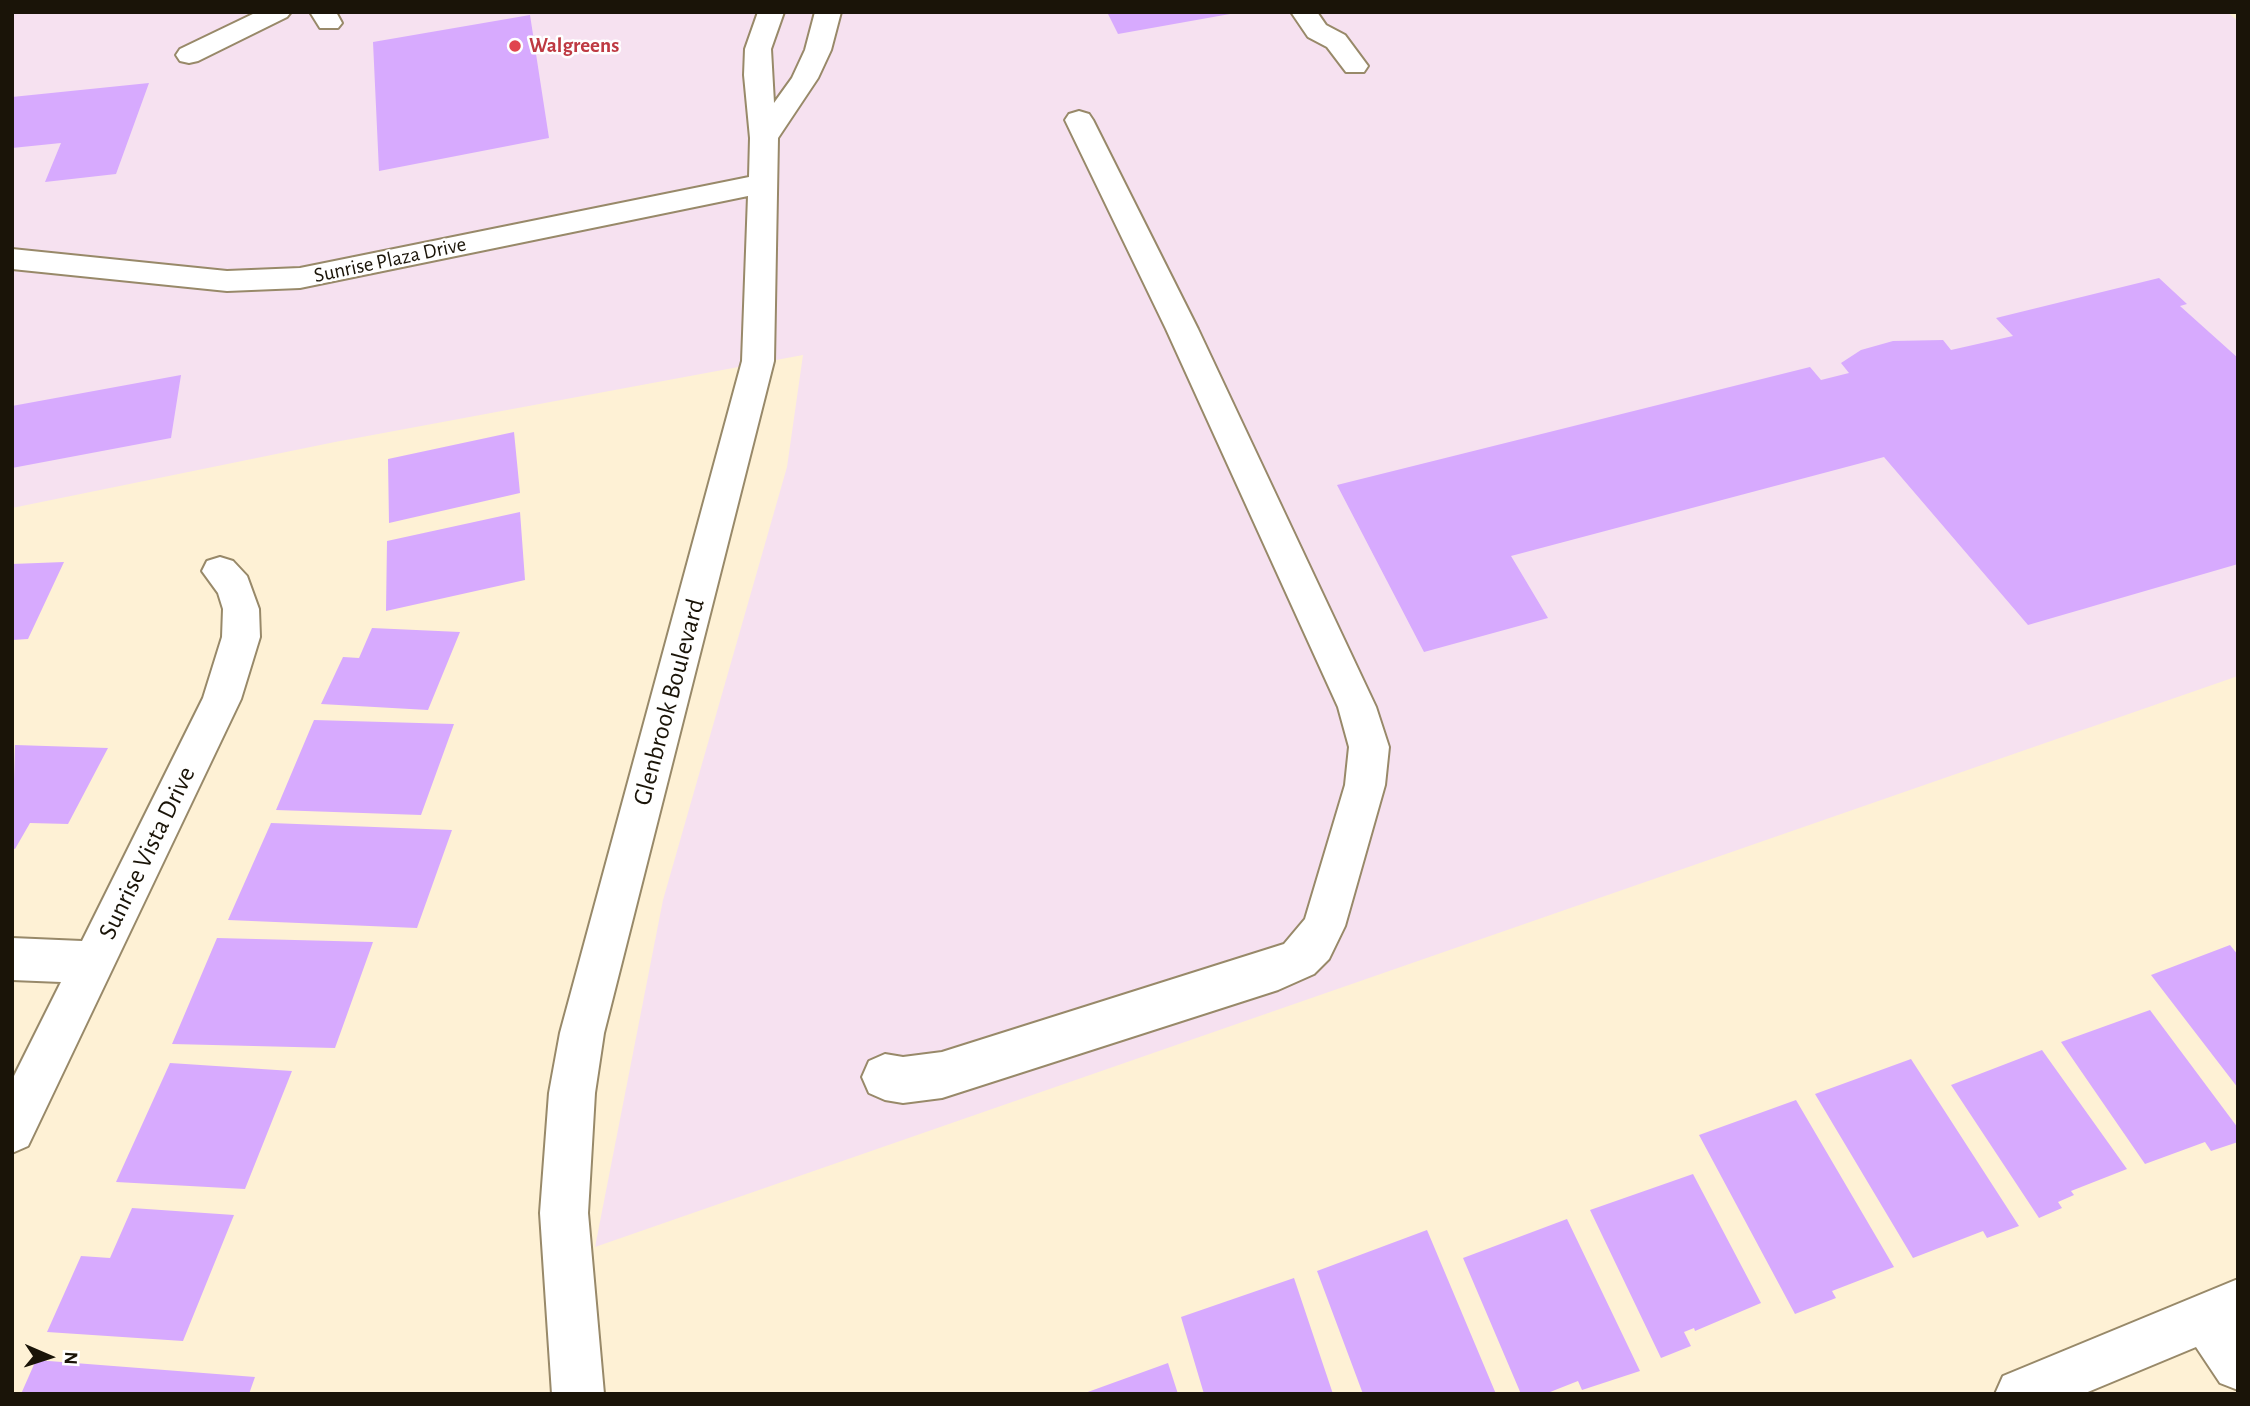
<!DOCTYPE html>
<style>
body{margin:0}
#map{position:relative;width:2250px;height:1406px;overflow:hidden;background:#fef1d5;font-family:"Alegreya Sans",sans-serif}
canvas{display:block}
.frame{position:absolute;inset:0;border:14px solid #1a1408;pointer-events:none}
.north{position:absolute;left:14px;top:1322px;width:70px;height:70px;-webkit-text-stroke:5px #fff;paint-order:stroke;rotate:93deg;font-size:19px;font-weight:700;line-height:28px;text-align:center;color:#1a1408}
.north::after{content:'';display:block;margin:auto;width:24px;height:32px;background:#1a1408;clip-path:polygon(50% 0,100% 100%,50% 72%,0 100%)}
</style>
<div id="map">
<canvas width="2250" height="1406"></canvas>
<div class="frame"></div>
<div class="north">N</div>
</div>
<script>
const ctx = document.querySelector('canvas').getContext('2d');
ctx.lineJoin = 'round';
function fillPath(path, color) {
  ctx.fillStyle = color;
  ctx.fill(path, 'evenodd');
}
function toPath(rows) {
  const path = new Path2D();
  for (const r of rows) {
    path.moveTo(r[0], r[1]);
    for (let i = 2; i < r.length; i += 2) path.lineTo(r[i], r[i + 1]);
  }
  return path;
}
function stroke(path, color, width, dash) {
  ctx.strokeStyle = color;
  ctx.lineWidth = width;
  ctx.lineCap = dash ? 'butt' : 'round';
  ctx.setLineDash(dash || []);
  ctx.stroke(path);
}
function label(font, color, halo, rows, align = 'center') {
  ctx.font = font + ' "Alegreya Sans",sans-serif';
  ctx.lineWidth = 5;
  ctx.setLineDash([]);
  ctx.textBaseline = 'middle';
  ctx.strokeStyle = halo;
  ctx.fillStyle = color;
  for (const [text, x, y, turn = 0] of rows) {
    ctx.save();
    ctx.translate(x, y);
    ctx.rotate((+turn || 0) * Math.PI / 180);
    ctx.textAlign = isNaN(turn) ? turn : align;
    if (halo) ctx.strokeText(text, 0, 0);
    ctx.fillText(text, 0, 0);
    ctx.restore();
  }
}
fillPath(toPath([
 [12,12,2227,12,2238,21,2238,676,595,1247,663,900,787,467,803,355,335,442,12,508]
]), '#f6e1f0');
fillPath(toPath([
 [1107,12,1230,12,1230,14,1118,34],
 [530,15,549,138,379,171,373,42],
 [149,83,116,174,45,182,61,143,12,148,12,97],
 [2159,278,2187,304,2180,306,2238,358,2238,564,2028,625,1884,457,1511,556,1548,618,1424,652,1337,485,1810,367,1821,380,1849,373,1841,363,1861,350,1893,341,1943,340,1951,350,2013,336,1996,318],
 [181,375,171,438,12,468,12,406],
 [514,432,520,493,389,523,388,459],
 [520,512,525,580,386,611,387,541],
 [64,562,28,639,12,640,12,564],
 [372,628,460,632,428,710,321,704,343,657,359,658],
 [314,720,454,724,421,815,276,810],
 [15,745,108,748,68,824,30,823,15,849,12,848],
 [271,823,452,830,417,928,228,920],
 [217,938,373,942,335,1048,172,1044],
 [2230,945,2238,955,2238,1088,2151,975],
 [2150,1010,2238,1128,2238,1142,2211,1151,2205,1142,2145,1164,2061,1042],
 [2042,1050,2127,1169,2071,1191,2074,1195,2058,1202,2062,1208,2039,1218,1951,1085],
 [1911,1059,2019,1226,1987,1238,1983,1231,1913,1258,1815,1094],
 [170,1063,292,1071,245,1189,116,1182],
 [1796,1100,1894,1267,1832,1291,1836,1298,1795,1314,1699,1135],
 [1693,1174,1761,1303,1695,1331,1694,1328,1684,1332,1691,1346,1661,1358,1590,1210],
 [132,1208,234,1215,183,1341,47,1332,81,1256,110,1258],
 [1567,1219,1640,1371,1582,1390,1578,1381,1545,1394,1521,1394,1463,1258],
 [1427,1230,1496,1394,1363,1394,1317,1271],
 [1294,1278,1333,1394,1204,1394,1181,1317],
 [36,1360,255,1377,249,1394,21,1394],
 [1168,1363,1178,1394,1086,1394,1085,1393]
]), '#d7aafe');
const minor = toPath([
 [257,12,291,12,287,17,198,61,189,63,180,61,176,55,180,49,257,12],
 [310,12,336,12,342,23,338,28,320,28,310,12],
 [758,12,784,12,771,49,774,103,792,78,805,50,815,12,841,12,831,50,818,78,778,138,774,361,604,1033,595,1093,588,1213,604,1394,552,1394,540,1213,549,1093,560,1033,742,361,748,196,300,288,227,291,12,269,12,249,227,271,300,268,749,177,750,138,744,75,745,49,758,12],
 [1291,12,1317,12,1326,25,1345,35,1368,66,1364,72,1346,72,1327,47,1308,37,1291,12],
 [1079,111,1089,114,1093,120,1198,329,1376,707,1389,747,1385,785,1345,926,1329,959,1314,974,1278,990,942,1098,903,1103,885,1100,869,1093,862,1077,869,1061,885,1054,903,1057,942,1052,1284,944,1305,919,1345,785,1349,747,1338,707,1166,329,1065,120,1069,114,1079,111],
 [220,557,233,561,247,576,259,609,260,637,241,699,28,1146,12,1153,12,1080,61,982,12,980,12,938,82,941,203,698,222,637,223,609,218,593,202,571,207,561,220,557],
 [2238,1279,2238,1390,2220,1383,2196,1347,2083,1394,1995,1394,2003,1376,2238,1279]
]);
stroke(minor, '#988969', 4);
fillPath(minor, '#fff');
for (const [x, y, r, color] of [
 [515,46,7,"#e0444e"]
]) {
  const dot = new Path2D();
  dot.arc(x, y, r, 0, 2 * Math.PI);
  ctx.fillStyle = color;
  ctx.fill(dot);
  stroke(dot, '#fff', 2.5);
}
label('bold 21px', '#be3a42', '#fff', [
 ["Walgreens",529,46]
], 'left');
label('21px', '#1a1408', '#fff', [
 ["Sunrise Plaza Drive",390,260,-12]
]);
label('26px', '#1a1408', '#fff', [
 ["Glenbrook Boulevard",669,702,-75],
 ["Sunrise Vista Drive",147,853,-64]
]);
</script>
